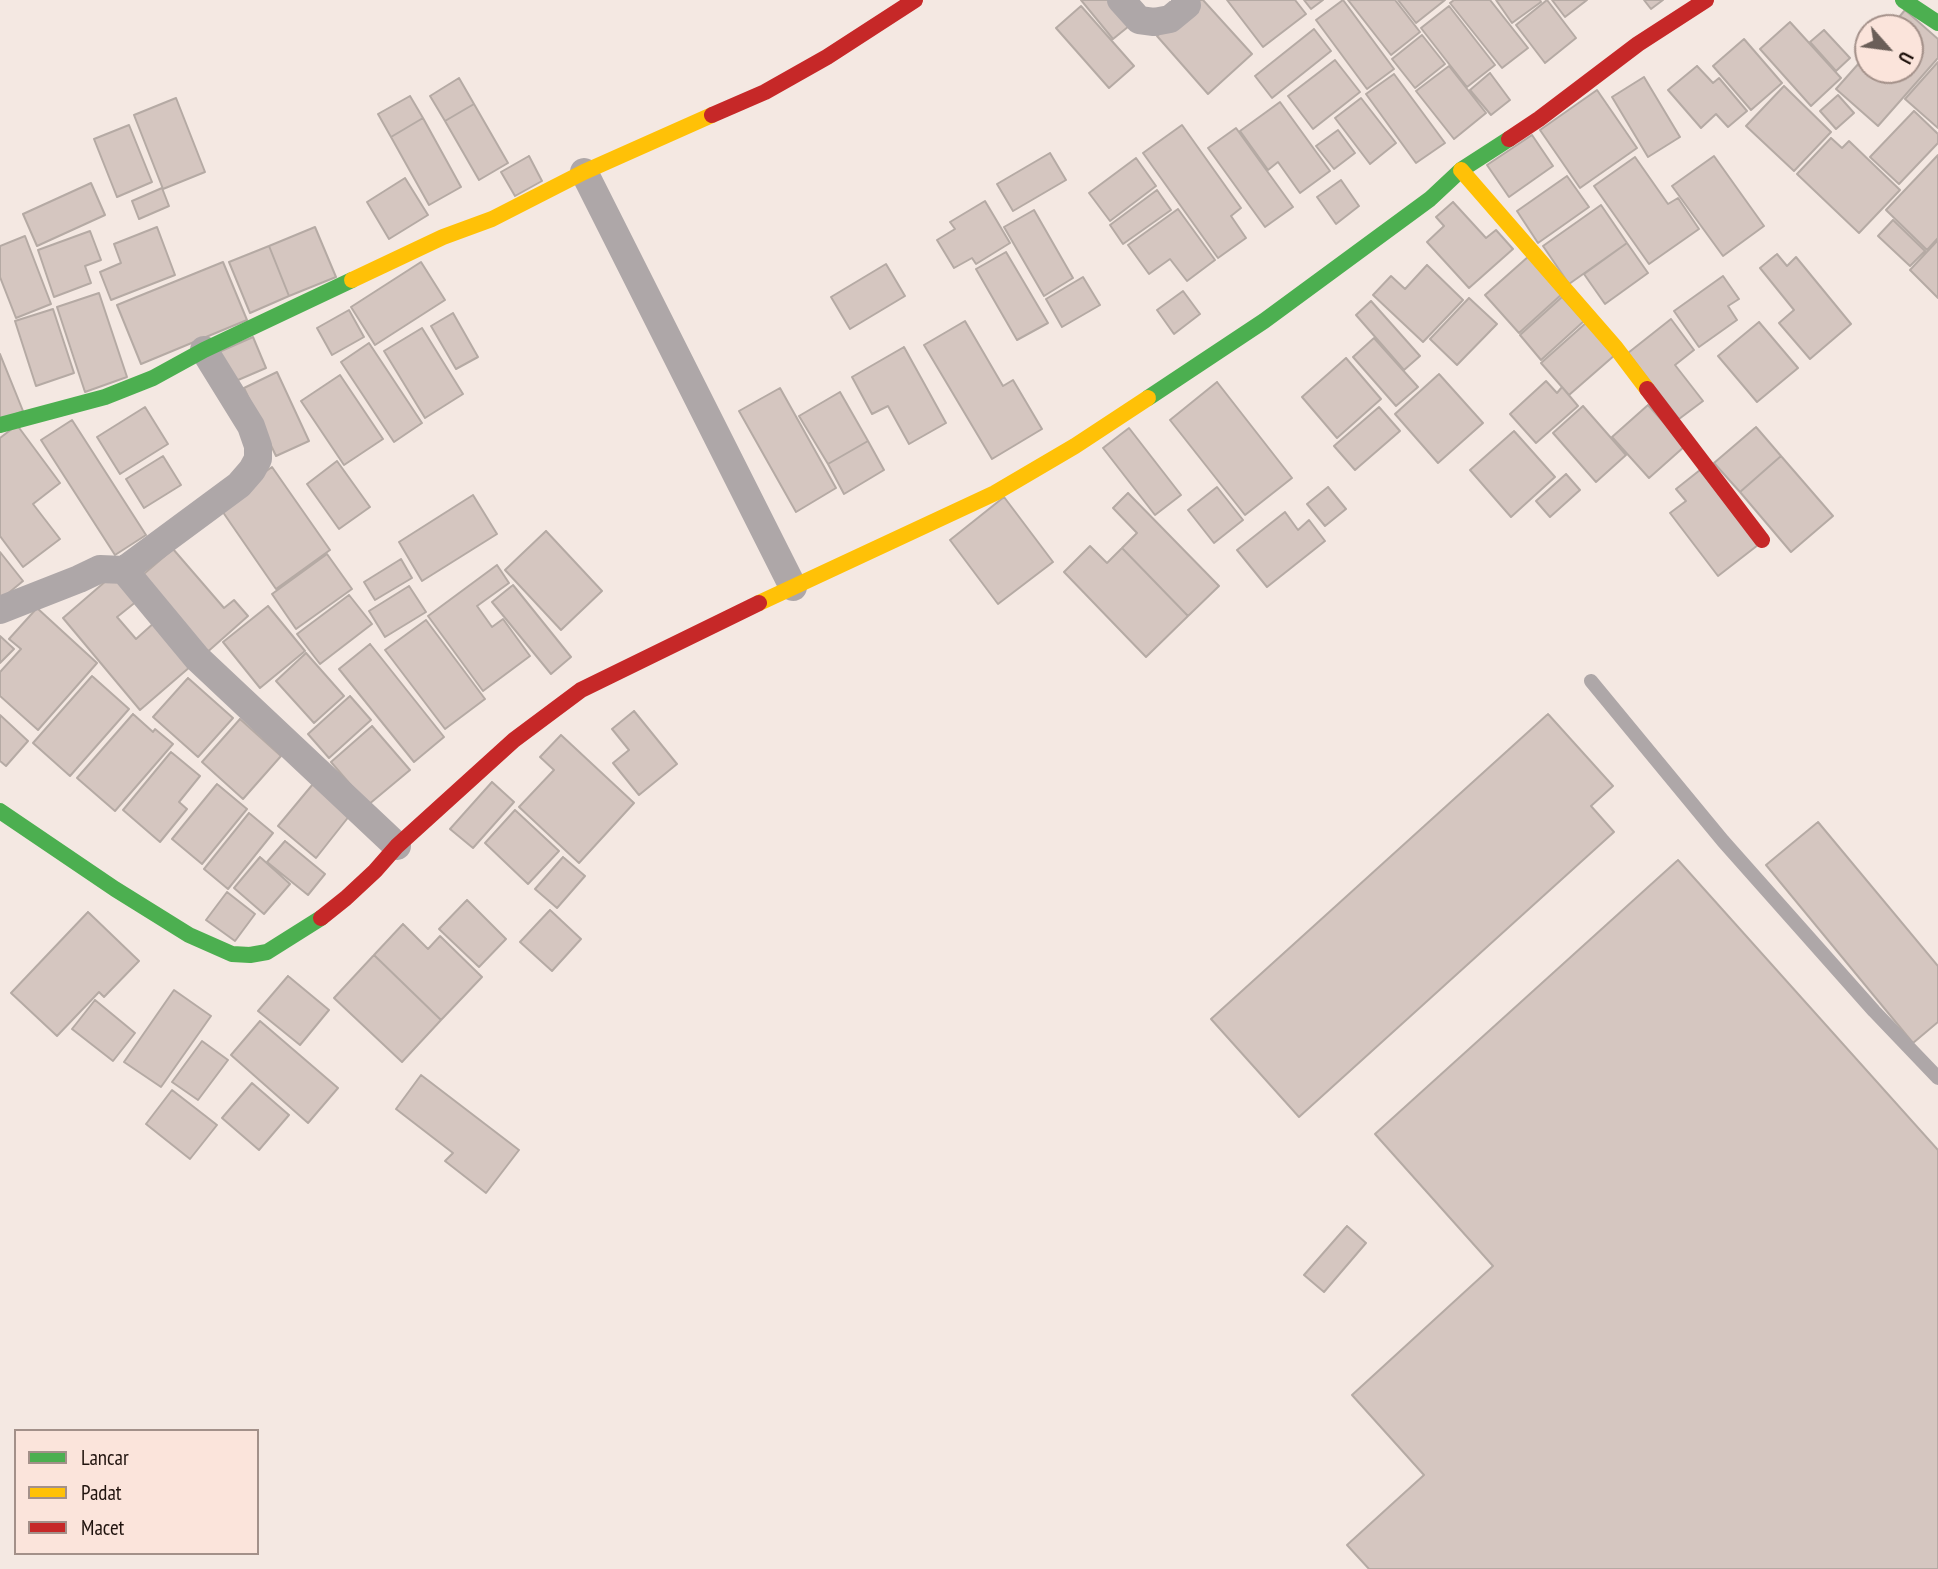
<!DOCTYPE html>
<style>
body{margin:0}
#map{position:relative;width:1938px;height:1569px;overflow:hidden;background:#f4e8e2;font-family:"PT Sans Narrow",sans-serif}
canvas{display:block}
.legend{position:absolute;left:14px;top:1429px;width:245px;height:126px;box-sizing:border-box;background:#fbe4db;border:2px solid #a39089;margin:0;padding:9px 12px;list-style:none;font-size:21px;color:#20130e}
.legend li{display:flex;align-items:center;gap:14px;height:35px}
.legend b{width:35px;border:2px solid #a39089}
.north{position:absolute;left:1854px;top:14px;width:70px;height:70px;box-sizing:border-box;background:#fbe4db;border:2px solid #a39089;border-radius:50%;rotate:118deg;font-size:19px;font-weight:700;line-height:28px;text-align:center;color:#20130e}
.north::after{content:'';display:block;margin:auto;width:24px;height:32px;background:#6a5e58;clip-path:polygon(50% 0,100% 100%,50% 72%,0 100%)}
</style>
<div id="map">
<canvas width="1938" height="1569"></canvas>
<ul class="legend">
<li><b style="height:9px;background:#4caf50"></b>Lancar</li>
<li><b style="height:9px;background:#ffc107"></b>Padat</li>
<li><b style="height:9px;background:#c62828"></b>Macet</li>
</ul>
<div class="north">U</div>
</div>
<script>
const ctx = document.querySelector('canvas').getContext('2d');
ctx.lineJoin = 'round';
function fillPath(path, color) {
  ctx.fillStyle = color;
  ctx.fill(path, 'evenodd');
}
function toPath(rows) {
  const path = new Path2D();
  for (const r of rows) {
    path.moveTo(r[0], r[1]);
    for (let i = 2; i < r.length; i += 2) path.lineTo(r[i], r[i + 1]);
  }
  return path;
}
function stroke(path, color, width, dash) {
  ctx.strokeStyle = color;
  ctx.lineWidth = width;
  ctx.lineCap = dash ? 'butt' : 'round';
  ctx.setLineDash(dash || []);
  ctx.stroke(path);
}
const building = toPath([
 [1081,0,1116,0,1134,22,1113,39,1081,0],
 [1197,0,1203,0,1252,54,1208,94,1157,36,1197,0],
 [1227,0,1295,0,1306,14,1263,47,1227,0],
 [1304,0,1323,0,1311,9,1304,0],
 [1343,0,1394,69,1367,89,1316,20,1343,0],
 [1348,0,1395,0,1420,32,1391,55,1348,0],
 [1398,0,1445,0,1416,23,1398,0],
 [1454,0,1490,0,1528,48,1502,68,1450,3,1454,0],
 [1496,0,1540,0,1541,2,1512,23,1496,0],
 [1547,0,1576,38,1545,63,1516,25,1547,0],
 [1552,0,1587,0,1565,17,1552,0],
 [1644,0,1663,0,1651,9,1644,0],
 [1081,6,1134,66,1109,88,1056,28,1081,6],
 [1449,6,1495,65,1467,87,1421,28,1449,6],
 [1905,10,1938,39,1938,58,1878,126,1836,89,1868,53,1868,70,1910,70,1910,28,1890,28,1905,10],
 [1790,22,1841,78,1811,106,1760,49,1790,22],
 [1314,29,1331,51,1272,98,1255,76,1314,29],
 [1824,30,1850,58,1836,71,1810,42,1824,30],
 [1422,35,1445,64,1415,88,1392,59,1422,35],
 [1744,39,1782,83,1751,110,1713,66,1744,39],
 [1335,60,1360,92,1313,129,1288,96,1335,60],
 [1938,62,1938,128,1905,99,1938,62],
 [1449,66,1486,113,1454,139,1416,91,1449,66],
 [1697,66,1713,83,1719,78,1747,111,1728,127,1716,114,1701,128,1668,90,1697,66],
 [1490,73,1510,100,1491,115,1470,90,1490,73],
 [1394,74,1445,143,1416,163,1366,94,1394,74],
 [1644,77,1680,137,1648,157,1612,97,1644,77],
 [459,78,474,104,445,121,430,96,459,78],
 [1784,86,1831,132,1794,171,1746,126,1784,86],
 [1597,90,1637,148,1580,188,1540,130,1597,90],
 [1838,95,1854,113,1836,129,1820,111,1838,95],
 [410,96,423,118,391,137,378,114,410,96],
 [176,98,205,172,163,189,134,115,176,98],
 [1361,98,1396,143,1370,164,1335,118,1361,98],
 [1280,102,1330,171,1300,193,1278,162,1268,170,1240,131,1280,102],
 [474,104,508,163,479,180,445,121,474,104],
 [1914,111,1938,134,1938,143,1899,184,1870,157,1914,111],
 [423,118,461,187,429,205,391,137,423,118],
 [129,125,152,182,117,197,94,139,129,125],
 [1182,125,1241,208,1231,216,1246,238,1218,258,1143,153,1182,125],
 [1236,128,1293,207,1265,227,1208,148,1236,128],
 [1338,130,1355,153,1334,169,1316,146,1338,130],
 [1532,135,1553,166,1509,197,1487,165,1532,135],
 [1831,138,1842,148,1849,141,1900,190,1859,233,1797,174,1831,138],
 [1050,153,1066,180,1013,211,997,184,1050,153],
 [1938,155,1938,238,1927,250,1886,210,1938,155],
 [529,156,542,181,515,196,501,172,529,156],
 [1714,156,1764,226,1723,256,1672,186,1714,156],
 [1635,157,1668,204,1678,198,1699,229,1649,264,1594,186,1635,157],
 [1136,158,1156,186,1110,221,1089,193,1136,158],
 [1567,176,1589,207,1538,243,1517,211,1567,176],
 [405,178,428,215,389,239,367,202,405,178],
 [1341,180,1359,206,1336,224,1317,197,1341,180],
 [91,183,105,215,37,246,23,214,91,183],
 [162,188,169,206,139,219,132,201,162,188],
 [1157,190,1171,210,1123,244,1110,225,1157,190],
 [985,201,1010,243,976,264,972,258,954,268,937,240,955,229,950,222,985,201],
 [1453,202,1486,238,1496,230,1513,249,1469,288,1427,242,1444,226,1436,217,1453,202],
 [1601,205,1627,243,1569,284,1543,246,1601,205],
 [1178,209,1215,260,1187,281,1170,259,1149,274,1128,245,1178,209],
 [1034,210,1073,278,1044,296,1004,227,1034,210],
 [1893,220,1925,251,1910,266,1878,236,1893,220],
 [157,227,175,275,111,300,100,272,121,263,114,244,157,227],
 [315,227,336,277,289,296,269,246,315,227],
 [90,231,101,260,85,266,91,283,54,297,38,250,90,231],
 [25,236,51,304,16,318,0,277,0,246,25,236],
 [1938,240,1938,298,1910,270,1938,240],
 [1627,243,1648,273,1605,304,1584,274,1627,243],
 [269,246,289,296,250,313,229,262,269,246],
 [1006,252,1048,323,1017,340,976,269,1006,252],
 [1777,254,1787,266,1796,257,1851,324,1810,359,1779,323,1794,310,1760,268,1777,254],
 [1529,256,1562,294,1519,333,1485,295,1529,256],
 [223,262,247,320,141,364,117,305,223,262],
 [421,262,445,300,375,345,351,307,421,262],
 [886,264,905,296,850,329,831,297,886,264],
 [1427,265,1463,300,1423,342,1373,295,1391,276,1405,289,1427,265],
 [1723,276,1739,299,1728,306,1737,320,1699,347,1674,311,1723,276],
 [1083,277,1100,305,1062,327,1046,299,1083,277],
 [1183,291,1200,314,1174,334,1157,310,1183,291],
 [99,293,127,377,85,392,57,307,99,293],
 [1562,297,1584,321,1541,360,1520,335,1562,297],
 [1469,298,1497,324,1457,365,1430,339,1469,298],
 [1371,301,1420,356,1404,370,1356,315,1371,301],
 [53,309,74,373,36,386,15,321,53,309],
 [349,310,364,337,332,355,317,328,349,310],
 [453,313,478,357,456,369,431,326,453,313],
 [1671,319,1694,350,1675,365,1703,401,1679,419,1628,353,1671,319],
 [965,321,1003,386,1013,380,1042,429,992,459,924,345,965,321],
 [1587,322,1616,354,1569,395,1541,363,1587,322],
 [1759,322,1798,368,1757,402,1718,356,1759,322],
 [422,328,463,394,425,418,384,351,422,328],
 [253,337,266,368,231,383,219,352,253,337],
 [1374,338,1418,387,1396,406,1353,357,1374,338],
 [369,343,422,423,394,442,341,362,369,343],
 [904,347,946,423,909,444,888,406,872,414,852,377,904,347],
 [0,354,23,411,0,421,0,354],
 [1346,358,1381,399,1337,438,1302,397,1346,358],
 [277,372,309,441,276,456,244,388,277,372],
 [1439,374,1483,423,1438,463,1395,414,1439,374],
 [340,375,383,439,344,465,301,401,340,375],
 [1546,381,1557,393,1562,387,1578,406,1536,443,1510,414,1546,381],
 [1217,382,1292,478,1245,515,1170,420,1217,382],
 [780,388,836,488,796,512,739,411,780,388],
 [840,392,868,441,828,464,799,416,840,392],
 [1648,405,1685,446,1649,478,1612,437,1648,405],
 [1583,406,1626,455,1596,482,1553,433,1583,406],
 [145,407,168,444,120,474,97,437,145,407],
 [1379,407,1400,431,1355,470,1334,446,1379,407],
 [72,420,146,535,115,555,41,440,72,420],
 [17,425,60,483,33,504,60,539,23,567,0,536,0,438,17,425],
 [1756,427,1781,456,1740,492,1714,463,1756,427],
 [1129,428,1181,495,1155,515,1103,448,1129,428],
 [1514,431,1555,477,1511,517,1470,470,1514,431],
 [868,441,884,470,844,494,828,464,868,441],
 [163,456,181,485,144,508,126,479,163,456],
 [1781,456,1833,516,1791,552,1740,492,1781,456],
 [337,461,370,507,339,529,307,484,337,461],
 [272,467,330,550,276,589,218,505,272,467],
 [1700,470,1758,545,1718,576,1670,513,1686,501,1676,489,1700,470],
 [1566,474,1580,490,1550,517,1536,501,1566,474],
 [1217,487,1243,520,1214,543,1188,510,1217,487],
 [1328,487,1346,509,1325,526,1307,504,1328,487],
 [1128,493,1219,586,1188,616,1122,548,1137,533,1113,508,1128,493],
 [473,495,497,534,422,581,399,542,473,495],
 [1004,497,1053,562,998,604,950,540,1004,497],
 [1285,512,1298,530,1309,520,1325,541,1267,587,1237,550,1285,512],
 [546,531,602,591,561,630,505,570,546,531],
 [1090,546,1107,563,1122,548,1188,616,1146,657,1064,572,1090,546],
 [173,549,224,608,234,600,248,616,204,655,138,579,173,549],
 [0,552,23,581,0,600,0,552],
 [327,554,352,589,296,629,272,594,327,554],
 [401,559,412,578,375,600,364,582,401,559],
 [497,565,509,583,477,606,492,627,503,619,530,656,483,691,428,616,497,565],
 [114,574,137,601,117,617,136,639,155,622,191,666,140,710,63,618,114,574],
 [513,585,571,657,551,674,492,602,513,585],
 [409,586,426,612,385,637,369,611,409,586],
 [349,595,372,624,320,664,297,634,349,595],
 [268,606,305,651,260,688,223,642,268,606],
 [37,608,97,663,38,730,0,696,0,672,21,649,9,639,37,608],
 [426,620,485,699,445,729,385,650,426,620],
 [0,636,14,649,0,663,0,636],
 [370,644,444,737,414,762,339,669,370,644],
 [306,653,344,696,314,723,276,681,306,653],
 [92,676,129,709,70,776,33,743,92,676],
 [188,678,233,718,198,757,153,717,188,678],
 [350,696,371,720,329,758,308,734,350,696],
 [634,711,677,764,639,795,613,763,629,750,612,729,634,711],
 [133,714,153,732,155,729,173,744,115,811,77,778,133,714],
 [1548,714,1613,786,1591,806,1614,832,1299,1117,1211,1019,1548,714],
 [0,715,28,741,6,766,0,761,0,715],
 [240,719,281,756,243,799,202,762,240,719],
 [372,726,410,770,368,805,331,762,372,726],
 [561,735,634,803,579,863,519,807,554,770,540,757,561,735],
 [171,752,200,776,179,802,187,809,160,842,123,810,171,752],
 [492,782,514,802,473,848,450,829,492,782],
 [217,784,247,809,202,864,172,839,217,784],
 [313,784,350,815,316,858,278,826,313,784],
 [515,810,559,851,528,884,485,843,515,810],
 [249,813,273,833,228,889,204,869,249,813],
 [1818,822,1938,966,1938,1022,1913,1043,1766,865,1818,822],
 [285,841,325,874,308,895,267,862,285,841],
 [260,857,290,884,264,914,234,888,260,857],
 [563,857,585,876,557,908,535,889,563,857],
 [1678,860,1938,1150,1938,1569,1369,1569,1347,1545,1424,1475,1352,1395,1493,1266,1375,1134,1678,860],
 [227,892,255,914,235,941,206,920,227,892],
 [467,900,506,939,479,967,439,929,467,900],
 [550,910,581,939,552,971,520,942,550,910],
 [88,912,139,961,104,997,99,992,57,1036,11,993,88,912],
 [403,924,428,949,440,936,482,977,441,1020,374,955,403,924],
 [374,955,441,1020,402,1062,334,998,374,955],
 [288,976,329,1010,300,1045,258,1011,288,976],
 [174,990,211,1016,161,1087,124,1062,174,990],
 [95,1000,135,1033,113,1061,72,1029,95,1000],
 [260,1021,338,1088,308,1123,231,1055,260,1021],
 [202,1041,228,1060,198,1100,172,1082,202,1041],
 [421,1075,519,1150,486,1193,445,1161,453,1153,396,1109,421,1075],
 [252,1083,289,1115,259,1150,222,1118,252,1083],
 [172,1090,217,1125,190,1159,146,1124,172,1090],
 [1347,1226,1366,1243,1324,1292,1304,1275,1347,1226]
]);
fillPath(building, '#d5c6c0');
stroke(building, '#b5aaa4', 2);
stroke(toPath([
 [1591,681,1723,841,1874,1011,1938,1078]
]), '#aea7a8', 14);
stroke(toPath([
 [1121,0,1139,20,1154,22,1170,19,1187,5,1185,0],
 [584,172,793,587],
 [124,570,197,658,397,846],
 [0,610,79,579,100,569,124,570,239,485,252,470,258,459,258,446,251,426,204,350]
]), '#aea7a8', 28);
stroke(toPath([
 [1903,0,1938,23],
 [1148,398,1264,321,1430,199,1461,170,1509,139],
 [0,425,105,397,153,378,204,350,352,280],
 [0,811,115,889,189,935,232,954,250,955,267,952,321,918]
]), '#4caf50', 16);
stroke(toPath([
 [1461,170,1616,348,1647,389],
 [352,280,443,237,492,219,584,172,712,115],
 [759,603,995,493,1075,446,1148,398]
]), '#ffc107', 16);
stroke(toPath([
 [712,115,765,92,827,57,915,0],
 [1509,139,1539,119,1638,44,1706,0],
 [1647,389,1762,540],
 [321,918,346,898,375,871,397,846,514,740,581,690,759,603]
]), '#c62828', 16);
</script>
